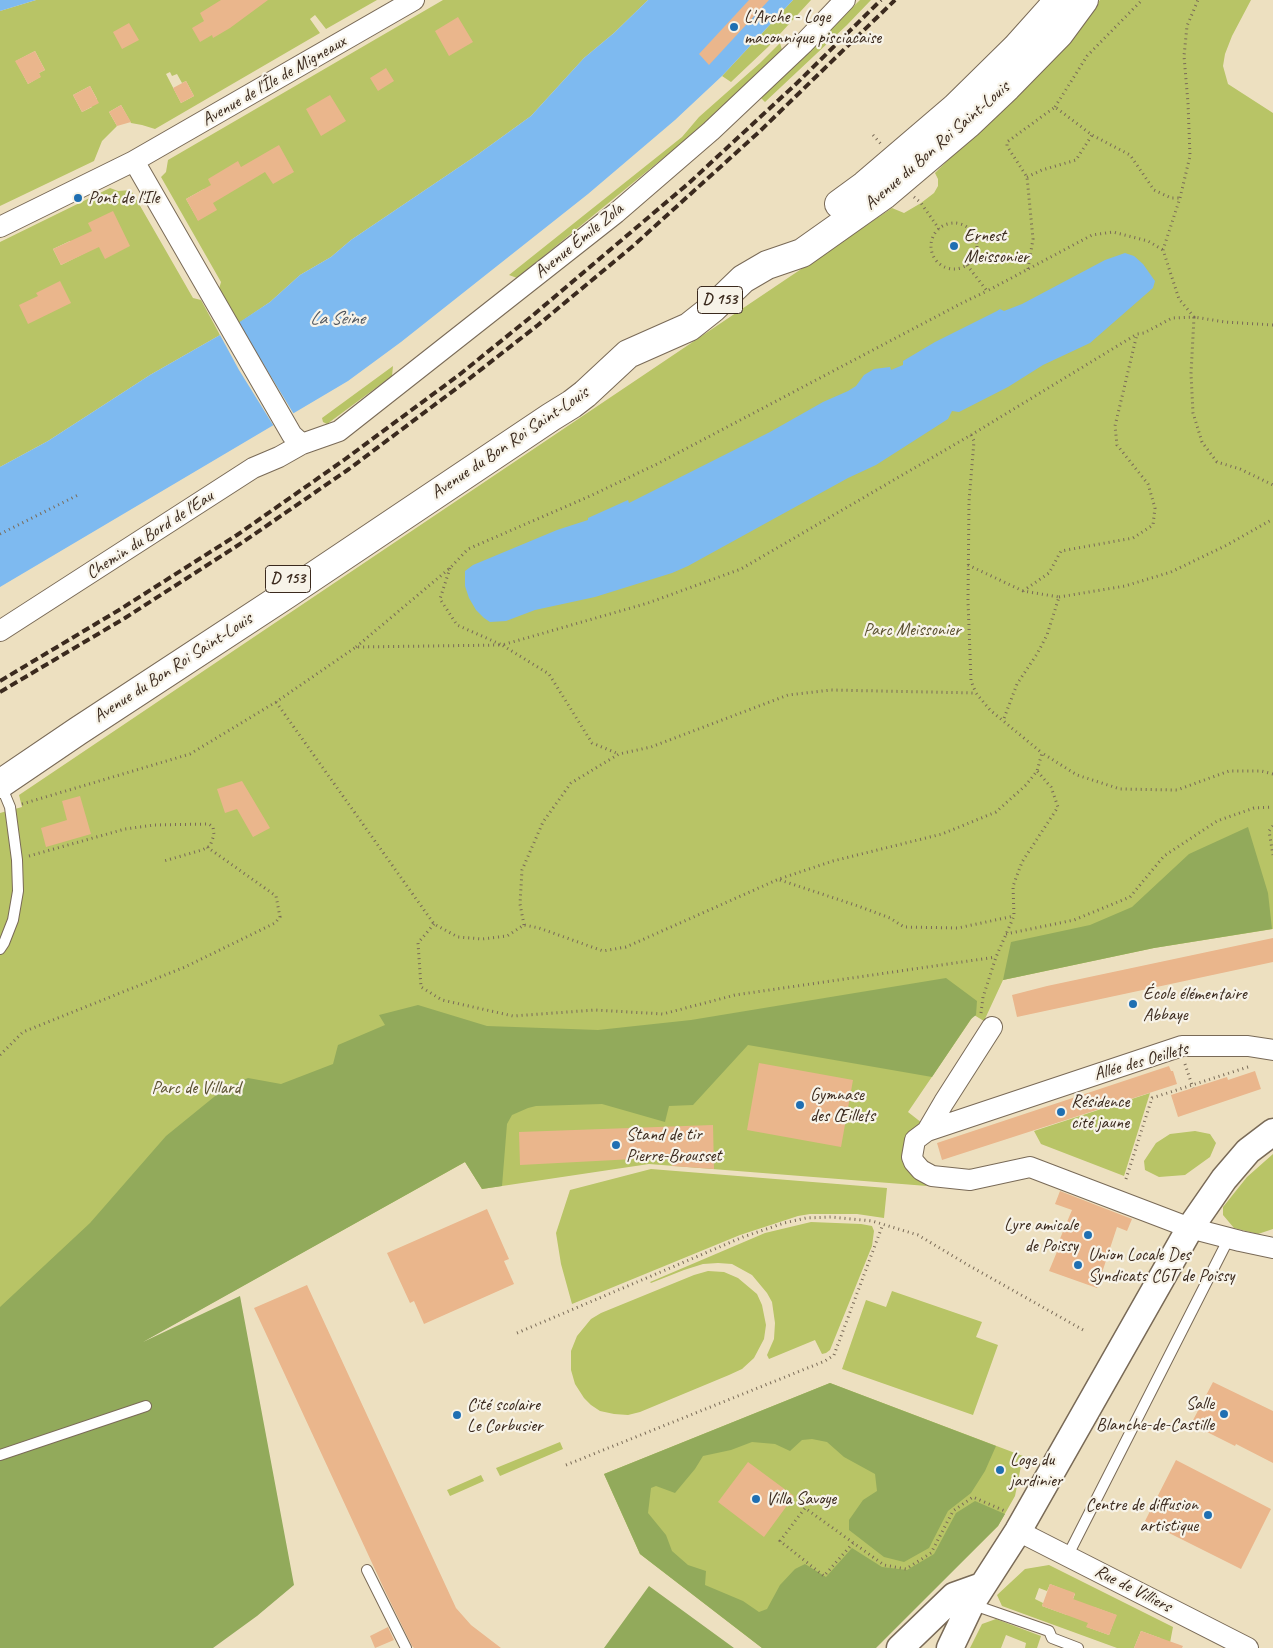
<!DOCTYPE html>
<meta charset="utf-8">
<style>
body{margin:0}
canvas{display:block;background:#ede0c0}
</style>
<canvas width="1273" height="1648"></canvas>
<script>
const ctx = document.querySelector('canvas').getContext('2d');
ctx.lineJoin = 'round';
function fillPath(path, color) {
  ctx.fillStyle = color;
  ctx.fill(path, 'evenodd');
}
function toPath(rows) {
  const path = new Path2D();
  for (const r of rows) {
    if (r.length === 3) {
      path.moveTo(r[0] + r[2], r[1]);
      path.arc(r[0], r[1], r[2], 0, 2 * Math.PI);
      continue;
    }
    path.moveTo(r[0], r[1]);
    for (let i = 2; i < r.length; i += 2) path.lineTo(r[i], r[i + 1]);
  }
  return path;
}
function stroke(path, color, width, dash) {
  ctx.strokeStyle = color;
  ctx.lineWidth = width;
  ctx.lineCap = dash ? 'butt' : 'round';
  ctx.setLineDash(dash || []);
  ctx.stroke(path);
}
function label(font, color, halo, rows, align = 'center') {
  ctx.font = font + ' Caveat,sans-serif';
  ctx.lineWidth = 4.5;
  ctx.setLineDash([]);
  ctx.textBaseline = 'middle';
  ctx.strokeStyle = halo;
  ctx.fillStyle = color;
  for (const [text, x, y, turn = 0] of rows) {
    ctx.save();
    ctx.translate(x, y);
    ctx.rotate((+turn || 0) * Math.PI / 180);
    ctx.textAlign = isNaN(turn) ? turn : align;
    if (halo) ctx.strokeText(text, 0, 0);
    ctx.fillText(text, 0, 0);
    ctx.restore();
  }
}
fillPath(toPath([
 [36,0,377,0,326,29,315,15,310,19,320,33,155,129,142,125,131,123,121,105,109,112,117,126,102,141,94,161,0,206,0,11],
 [35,51,45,70,39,73,40,77,28,84,16,61],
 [170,72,172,76,177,74,182,83,186,81,194,96,181,103,166,74],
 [90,86,97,99,90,102,92,107,82,112,73,95],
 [443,0,648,0,614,33,584,58,531,116,477,155,351,240,331,257,300,275,270,302,239,323,219,289,221,282,161,177,166,172,168,160],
 [204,189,205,189,198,220,186,199],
 [793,0,811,0,768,47,731,82,722,76],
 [860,0,871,0,847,25,765,102,760,97],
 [1100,0,1251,0,1232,36,1225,54,1223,66,1228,84,1273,113,1273,929,1154,948,1003,980,984,1021,974,1015,908,1112,922,1123,914,1177,927,1186,649,1164,482,1189,465,1162,133,1347,0,1393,0,813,22,807,19,795,892,208,904,213,921,203,934,193,938,186,938,179,935,173,1032,75],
 [780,43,782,50,701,127,517,278,509,275,682,137,699,117,760,63],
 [110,188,118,191,131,190,193,298,201,300,220,335,150,375,48,441,0,467,0,242],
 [70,241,89,251,61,265,53,249],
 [393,366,392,376,327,424,323,422,322,418],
 [1150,1093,1124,1176,1041,1144,1034,1131],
 [1195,1131,1210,1134,1216,1143,1210,1157,1185,1175,1159,1177,1145,1170,1144,1161,1156,1143,1170,1134],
 [1273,1154,1273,1229,1258,1234,1234,1228,1223,1215,1223,1207,1247,1177],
 [651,1169,887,1188,884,1218,857,1214,810,1214,798,1216,740,1235,572,1304,561,1264,556,1233,570,1190],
 [811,1222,861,1224,872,1226,874,1231,872,1246,830,1350,826,1353,822,1354,815,1340,769,1359,767,1355,774,1339,775,1323,772,1302,767,1293,752,1275,732,1264,718,1263,703,1264,684,1270,651,1283,650,1282,765,1233],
 [708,1271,724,1272,738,1278,757,1294,762,1305,766,1325,764,1339,754,1358,742,1369,729,1375,640,1412,628,1415,614,1414,600,1411,591,1405,584,1398,575,1384,571,1370,571,1351,577,1336,591,1319,601,1313,694,1275],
 [892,1291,982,1322,976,1337,998,1345,973,1415,842,1369,866,1300,886,1307],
 [830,1383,1023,1456,1015,1496,998,1526,875,1648,762,1648,640,1554,604,1474],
 [560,1442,563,1449,500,1476,496,1468],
 [481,1475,484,1481,450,1496,447,1490],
 [1049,1565,1173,1627,1169,1648,1160,1638,1141,1631,1134,1648,1117,1648,1002,1606,997,1595,1025,1569],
 [1050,1584,1075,1594,1067,1615,1042,1606,1043,1603,1035,1599,1039,1588,1047,1591],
 [1094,1607,1116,1615,1109,1635,1087,1627],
 [996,1619,1041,1636,1037,1648,1025,1648,1026,1643,1006,1635,1001,1648,970,1648,982,1624]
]), '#b8c466');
fillPath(toPath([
 [1248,827,1268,893,1272,929,1154,948,1003,980,1011,942,1090,925,1132,907,1189,854],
 [946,978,977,1001,976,1015,971,1019,932,1077,748,1045,693,1105,669,1106,665,1122,602,1104,536,1106,528,1108,512,1115,507,1124,502,1186,482,1189,465,1162,143,1342,240,1296,294,1585,257,1616,213,1648,0,1648,0,1307,90,1223,166,1136,225,1088,248,1078,281,1084,333,1064,338,1045,385,1025,379,1015,418,1005,487,1026,598,1030,691,1020],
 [830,1383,996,1446,985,1471,971,1493,948,1511,929,1548,904,1562,884,1557,849,1530,849,1520,863,1500,877,1491,875,1474,844,1457,827,1442,812,1439,802,1440,790,1451,775,1444,752,1442,731,1450,703,1456,695,1469,675,1493,656,1486,651,1488,648,1513,666,1535,672,1551,688,1565,706,1571,705,1585,743,1601,759,1612,767,1609,780,1585,795,1569,805,1564,826,1577,852,1548,882,1567,907,1570,934,1554,956,1513,975,1501,1005,1514,998,1526,876,1648,762,1648,640,1554,604,1474],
 [649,1586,734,1648,604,1648]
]), '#92aa5b');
fillPath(toPath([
 [0,0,36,0,0,11],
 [648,0,793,0,722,76,675,120,588,194,401,342,348,381,0,587,0,467,48,441,150,375,220,335,270,302,300,275,331,257,351,240,477,155,531,116,584,58,614,33],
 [1125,253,1134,256,1143,264,1155,281,1153,288,1090,343,1043,365,1008,387,959,412,952,411,948,419,876,465,848,478,688,566,672,573,595,597,535,610,506,621,490,622,484,618,476,610,469,598,465,586,465,571,473,565,557,530,588,520,588,518,628,500,629,503,770,432,823,402,848,391,856,386,864,375,874,369,890,367,891,370,903,365,903,361,935,342,997,311,1000,309,1004,311,1022,304,1105,260]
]), '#7ebaf0');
fillPath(toPath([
 [237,321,295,416,275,428,239,370,219,333]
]), '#ede0c0');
fillPath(toPath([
 [221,0,268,0,230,28,213,38,212,35,200,42,192,28,204,21,200,13],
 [749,0,769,0,709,65,699,54],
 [458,17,473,42,449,56,435,31],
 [129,23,139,40,122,49,113,32],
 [35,51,45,70,39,73,41,77,28,84,15,61],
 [386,68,394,81,378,91,370,78],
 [186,81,194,96,181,103,173,88],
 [90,86,99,103,82,112,73,95],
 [330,95,346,121,321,136,306,109],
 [121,105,131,122,117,126,109,112],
 [279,145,294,172,273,184,265,172,213,203,217,210,198,221,186,199,211,185,208,179,238,161,241,167],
 [113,211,130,246,105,259,99,247,61,265,53,249,92,231,88,223],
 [60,281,71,303,28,324,19,305,38,296,36,293],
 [242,781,270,828,253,837,237,809,225,813,217,789],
 [80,796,91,834,46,847,41,828,67,820,62,801],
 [1273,938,1273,962,1017,1017,1012,995,1047,986],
 [759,1063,853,1080,841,1147,747,1130],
 [1169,1066,1171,1071,1173,1071,1177,1084,942,1160,937,1143],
 [1255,1071,1261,1089,1178,1117,1171,1095,1227,1077,1228,1080],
 [713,1125,714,1169,672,1166,672,1157,520,1165,519,1132],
 [1060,1191,1132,1219,1127,1231,1117,1227,1097,1288,1049,1271,1061,1242,1059,1241,1072,1210,1055,1204],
 [487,1209,509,1259,504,1261,514,1284,424,1324,414,1301,410,1303,387,1253],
 [307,1285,456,1608,471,1625,501,1648,414,1648,412,1646,385,1591,254,1308],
 [1213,1382,1273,1411,1273,1463,1236,1444,1235,1446,1191,1424],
 [1176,1460,1271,1509,1241,1569,1145,1521],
 [748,1462,794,1496,764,1537,718,1502],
 [1050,1584,1075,1593,1073,1599,1117,1615,1109,1635,1086,1627,1088,1623,1042,1606],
 [388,1627,394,1640,375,1648,370,1636],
 [1141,1631,1183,1646,1182,1648,1134,1648]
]), '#eab68c');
const service = toPath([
 [0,949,4,943,13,920,18,891,17,860,10,807,0,783],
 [0,1455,146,1406],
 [1068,1555,1229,1238],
 [367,1570,406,1648],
 [971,1604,1049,1631,1052,1638,1078,1648]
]);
const minor = toPath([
 [134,161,292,435,302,444,339,431,616,213,711,131,803,44,845,0],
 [0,227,134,161,414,0],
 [0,631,253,468,279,457,302,444],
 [1273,1050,1248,1046,1182,1046,927,1131,915,1140,912,1157,914,1162,921,1170,932,1176,970,1180,1030,1167,1190,1228,1240,1241,1273,1248],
 [927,1131,944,1102,992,1027],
 [1018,1531,1248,1648]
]);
const tertiary = toPath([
 [900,1648,954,1596,982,1586],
 [950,1648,971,1604,1018,1531,1190,1228,1224,1179,1248,1151,1273,1132]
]);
const primary = toPath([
 [839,204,865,185,955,108,1016,48,1059,0],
 [0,784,78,731,287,594,551,417,572,404,585,394,628,354,689,327,713,308,743,279,767,265,802,253,884,195,968,124,1007,87,1059,34,1084,0]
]);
stroke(service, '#796a57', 12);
stroke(minor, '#796a57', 22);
stroke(tertiary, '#796a57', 29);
stroke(primary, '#796a57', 30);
stroke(toPath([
 [1055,107,1087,56,1142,0],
 [873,135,881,144],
 [1027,177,1042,170,1076,160,1092,135],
 [914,197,921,203,939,229],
 [954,246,23],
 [967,265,987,291,1092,235,1113,232,1148,241,1163,250],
 [1028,269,1033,239,1027,177,1007,146,1007,142,1055,107,1092,135,1130,155,1154,190,1171,198,1180,198],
 [1273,325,1225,322,1194,317,1191,374,1193,413,1202,442,1217,462,1240,469,1273,485],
 [971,435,974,441,969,501,968,601,971,681,976,693],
 [0,534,78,495],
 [968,565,1023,591,1059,597,1047,635,1037,654,1017,684,1003,721],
 [450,568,440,599,457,625,502,645,648,603,741,569,971,435,1137,334,1144,333,1172,318,1194,317,1179,299,1163,250,1180,198,1190,156,1188,103,1184,56,1187,26,1198,0],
 [1023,591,1049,573,1061,551,1133,538,1153,525,1155,508,1148,484,1117,445,1115,426,1137,334],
 [1059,597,1125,586,1171,572,1227,545,1273,519],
 [356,647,450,568,468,549,588,497,657,464,962,303,987,291],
 [276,702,434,924,458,937,482,939,507,936,524,925,539,928,603,951,626,947,779,879,833,861,942,834,996,812,1026,785,1037,771,1042,753,1077,775,1120,789,1177,790,1229,771,1261,771,1273,774],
 [22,804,190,754,276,702,356,647,502,645,549,674,592,743,619,754],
 [1273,826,1269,831,1273,855],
 [29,856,125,829,154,825,209,824,213,827,214,835,210,846,202,850,164,861],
 [780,880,858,906,890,918,904,927,958,928,1014,916],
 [434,924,418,943,421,987,442,1000,513,1016,595,1010,663,1014,735,995,996,957],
 [524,925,520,904,522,870,543,822,571,783,619,754,651,747,788,695,831,690,976,693,990,710,1042,753],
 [1006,934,1074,920,1130,897,1164,856,1217,821,1254,808,1273,807],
 [981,1013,983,997,996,957,1014,916,1013,886,1022,862,1058,807,1051,787,1037,771],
 [0,1055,23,1032,185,967,275,923,280,917,276,896,207,847],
 [1185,1064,1193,1088],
 [1126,1179,1152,1098,1251,1066],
 [517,1333,743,1237,784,1223,806,1218,831,1217,872,1221,918,1235,968,1265,1085,1331],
 [566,1465,825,1361,834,1355,883,1224],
 [853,1543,824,1576,780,1541,805,1508,884,1565,906,1569,931,1553,953,1511,973,1497,1005,1511]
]), '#796a57', 3, [1, 4]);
stroke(service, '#fff', 10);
stroke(minor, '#fff', 20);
stroke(tertiary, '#fff', 26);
stroke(primary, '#fff', 28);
stroke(toPath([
 [0,681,119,610,237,535,344,460,459,375,532,316,689,183,797,83,881,0],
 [0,692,125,618,243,542,349,469,465,382,538,325,633,246,759,132,895,0]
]), '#3b2a1e', 4, [8, 4]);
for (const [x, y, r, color] of [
 [734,27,5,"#1f6fb2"],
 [78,198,5,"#1f6fb2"],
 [954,246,5,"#1f6fb2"],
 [1133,1004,5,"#1f6fb2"],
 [800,1105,5,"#1f6fb2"],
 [1061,1112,5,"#1f6fb2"],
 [616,1145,5,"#1f6fb2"],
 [1088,1235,5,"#1f6fb2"],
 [1078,1265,5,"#1f6fb2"],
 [1224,1414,5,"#1f6fb2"],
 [457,1415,5,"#1f6fb2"],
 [1000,1470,5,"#1f6fb2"],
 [756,1499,5,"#1f6fb2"],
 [1208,1515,5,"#1f6fb2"]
]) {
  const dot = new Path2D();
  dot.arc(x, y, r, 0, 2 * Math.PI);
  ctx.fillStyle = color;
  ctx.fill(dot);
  stroke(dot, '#f7f3e8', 2);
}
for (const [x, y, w] of [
 [720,300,45],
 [288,579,45]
]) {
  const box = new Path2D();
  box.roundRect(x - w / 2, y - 13.5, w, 27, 4);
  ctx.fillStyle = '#f7f3e8';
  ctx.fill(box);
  stroke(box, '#3b2a1e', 1);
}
label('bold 16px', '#3b2a1e', null, [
 ["D 153",720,300],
 ["D 153",288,579]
]);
label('18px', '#3b2a1e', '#f7f3e8', [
 ["L'Arche - Loge",744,17],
 ["maconnique pisciacaise",744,38],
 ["Pont de l'Ile",88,198],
 ["Ernest",964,236],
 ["Meissonier",964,257],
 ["École élémentaire",1143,994],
 ["Abbaye",1143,1015],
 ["Gymnase",810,1095],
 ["des Œillets",810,1116],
 ["Résidence",1071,1102],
 ["cité jaune",1071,1123],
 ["Stand de tir",626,1135],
 ["Pierre-Brousset",626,1156],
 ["Lyre amicale",1078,1225,"right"],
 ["de Poissy",1078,1246,"right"],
 ["Union Locale Des",1088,1255],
 ["Syndicats CGT de Poissy",1088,1276],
 ["Salle",1214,1404,"right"],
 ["Blanche-de-Castille",1214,1425,"right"],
 ["Cité scolaire",467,1405],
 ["Le Corbusier",467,1426],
 ["Loge du",1010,1460],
 ["jardinier",1010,1481],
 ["Villa Savoye",766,1499],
 ["Centre de diffusion",1198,1505,"right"],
 ["artistique",1198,1526,"right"]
], 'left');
label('18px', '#3b2a1e', '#f7f3e8', [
 ["Avenue de l'Île de Migneaux",274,81,-30],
 ["Avenue du Bon Roi Saint-Louis",937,146,-41],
 ["Avenue Émile Zola",579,241,-39],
 ["Avenue du Bon Roi Saint-Louis",510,443,-34],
 ["Chemin du Bord de l'Eau",150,535,-33],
 ["Avenue du Bon Roi Saint-Louis",173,668,-33],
 ["Allée des Oeillets",1141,1062,-16],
 ["Rue de Villiers",1133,1589,27]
]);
label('18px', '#5a5030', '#f7f3e8', [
 ["Parc Meissonier",912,630],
 ["Parc de Villard",196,1088]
]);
label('italic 19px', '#4f555d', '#f7f3e8', [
 ["La Seine",337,319]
]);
</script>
